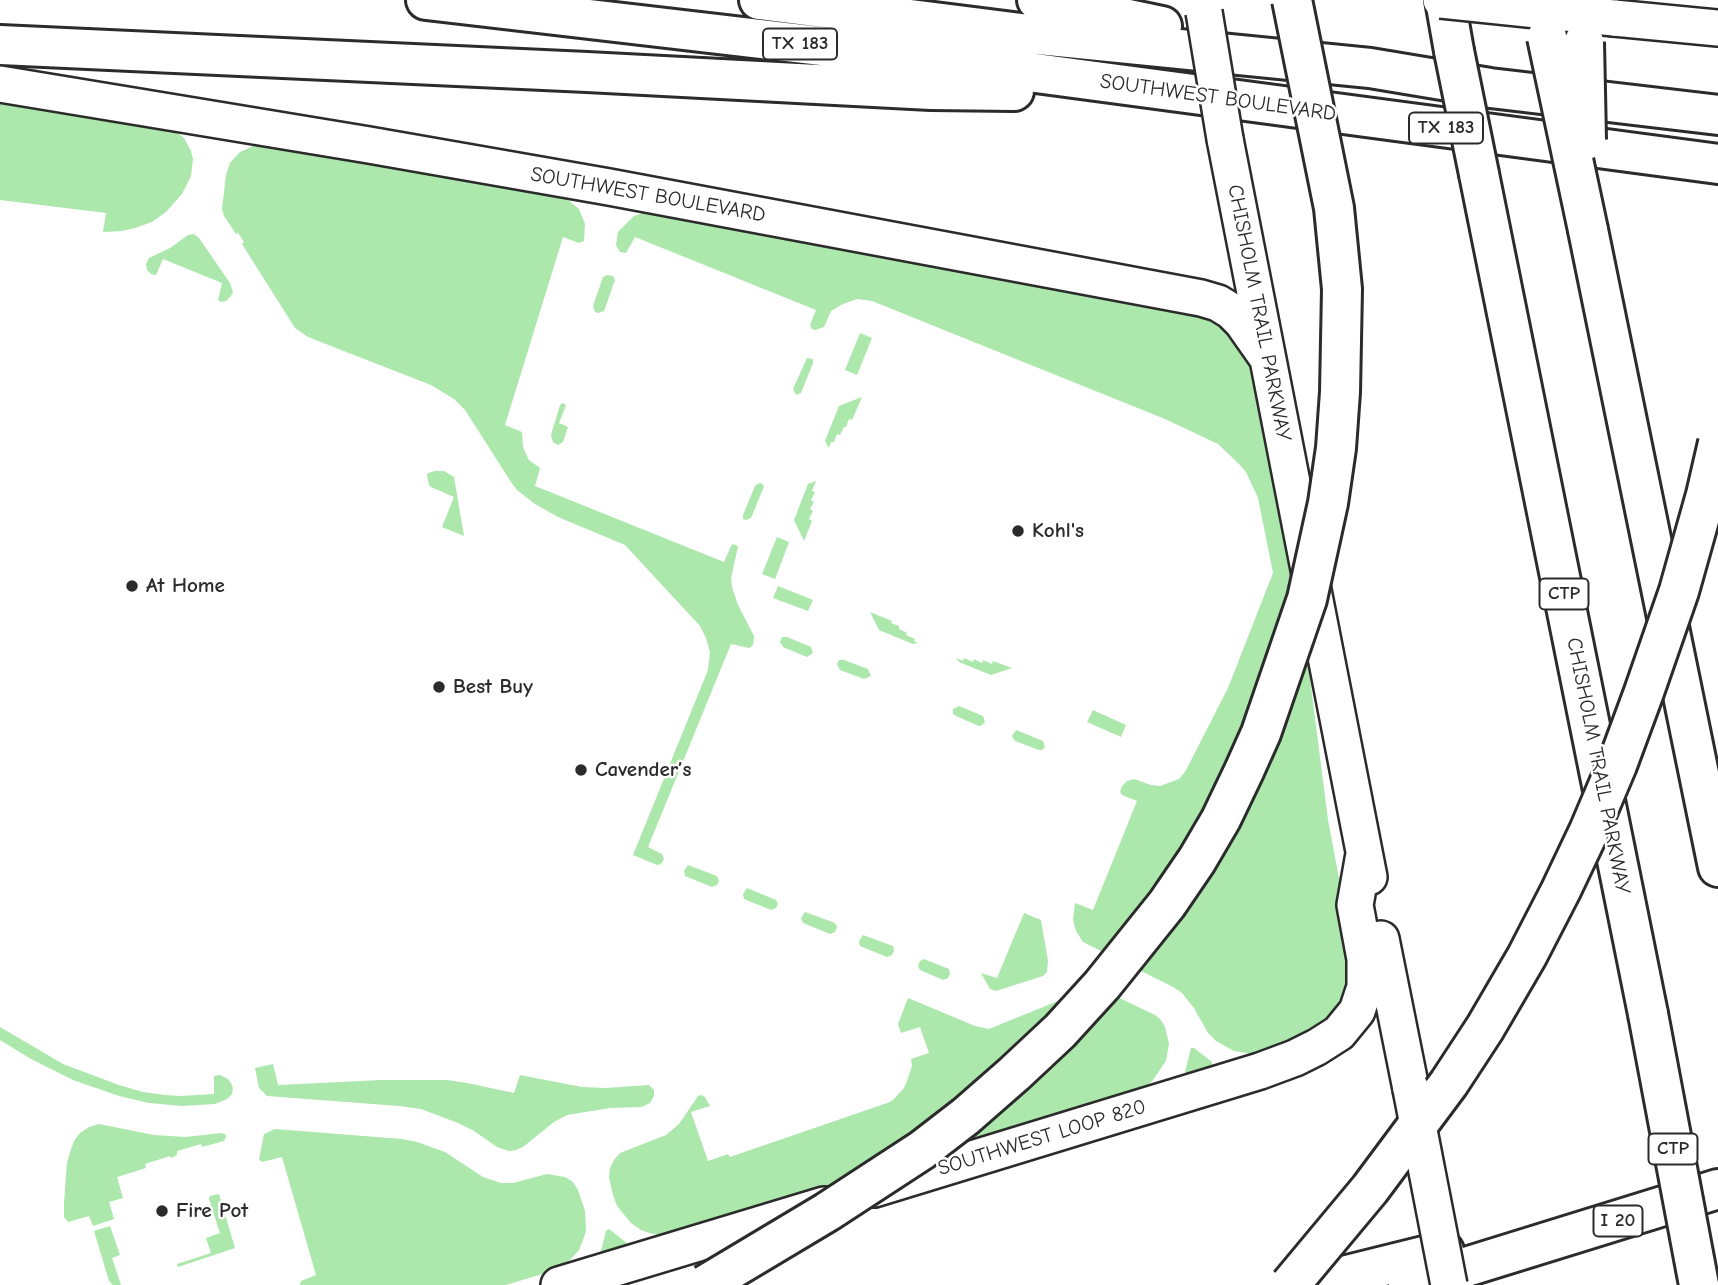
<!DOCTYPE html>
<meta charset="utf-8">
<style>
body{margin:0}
canvas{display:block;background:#fff}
</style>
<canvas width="1718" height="1285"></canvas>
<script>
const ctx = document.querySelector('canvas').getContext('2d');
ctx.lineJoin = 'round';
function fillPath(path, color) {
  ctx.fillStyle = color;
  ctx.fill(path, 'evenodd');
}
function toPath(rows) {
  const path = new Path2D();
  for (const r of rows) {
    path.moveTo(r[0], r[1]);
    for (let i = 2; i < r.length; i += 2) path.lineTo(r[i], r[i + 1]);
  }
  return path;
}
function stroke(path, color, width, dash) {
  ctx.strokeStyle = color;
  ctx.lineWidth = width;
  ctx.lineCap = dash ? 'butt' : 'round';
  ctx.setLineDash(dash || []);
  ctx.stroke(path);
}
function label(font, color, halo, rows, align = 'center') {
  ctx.font = font + ' "Comic Neue",sans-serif';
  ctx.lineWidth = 5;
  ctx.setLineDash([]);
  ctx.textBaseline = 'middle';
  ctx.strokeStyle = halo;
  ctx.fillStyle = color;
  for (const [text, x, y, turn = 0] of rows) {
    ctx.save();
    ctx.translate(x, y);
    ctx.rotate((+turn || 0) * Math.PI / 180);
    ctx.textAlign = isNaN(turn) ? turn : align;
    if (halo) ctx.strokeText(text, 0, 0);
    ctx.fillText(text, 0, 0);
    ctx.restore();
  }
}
fillPath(toPath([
 [0,96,173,129,184,138,191,151,193,159,191,176,182,194,166,212,152,222,135,228,122,231,103,232,106,213,0,200],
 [262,142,562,195,579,209,585,224,584,241,579,243,563,237,505,425,522,432,523,447,526,454,529,460,540,468,535,486,724,562,731,546,733,544,736,545,738,547,731,578,732,587,738,605,754,636,753,645,749,648,731,644,648,847,662,854,664,859,661,864,657,865,633,855,708,670,710,652,706,638,700,626,625,545,558,517,535,504,517,490,511,482,465,410,454,399,431,385,308,337,295,328,242,244,244,242,238,233,236,234,224,216,222,209,226,175,230,163,240,152],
 [648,211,1214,312,1249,357,1308,663,1328,820,1355,963,1337,1019,1265,1053,1252,1054,1234,1051,1216,1041,1208,1033,1194,1008,1182,993,1173,987,1083,942,1076,931,1073,920,1075,903,1093,910,1137,801,1122,795,1120,792,1122,786,1127,781,1134,779,1151,785,1160,786,1179,779,1185,772,1228,688,1273,573,1258,498,1246,472,1240,465,1218,444,1165,419,872,301,857,299,843,304,831,311,824,327,815,330,812,329,810,325,816,310,635,237,626,253,620,252,616,245,618,232,634,216],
 [194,234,199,238,230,283,233,292,231,296,226,301,221,302,218,300,222,283,163,259,156,275,151,274,147,270,146,264,149,258,170,248,188,235],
 [607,275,613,276,615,280,604,311,598,313,595,312,593,306,603,277],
 [860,333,872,338,857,375,845,370],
 [807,358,813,359,813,363,801,393,796,395,793,389],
 [862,397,852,420,849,419,846,427,844,427,840,435,837,434,834,442,831,442,829,448,825,441,839,406],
 [563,403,566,405,559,423,568,427,563,442,558,445,553,442,551,435,560,405],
 [435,471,444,471,454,477,464,536,442,527,454,497,431,487,429,485,427,475,428,473],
 [816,481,812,491,815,492,811,500,814,502,810,509,813,511,809,519,812,521,804,541,794,520,808,484],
 [761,483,764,486,763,489,751,518,746,520,743,519,743,515,755,486,757,484],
 [777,537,789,542,775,579,762,574],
 [778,586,813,600,808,611,773,598],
 [870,612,892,621,891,623,899,626,899,629,907,633,906,635,915,639,914,641,918,643,913,644,879,630],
 [782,637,787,637,811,647,813,653,807,657,783,647,780,642],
 [956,658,963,661,964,658,973,662,974,659,982,663,983,660,992,664,993,661,1012,668,991,675,959,662],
 [839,660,844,660,868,669,871,676,864,679,840,670,837,664],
 [959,706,983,716,985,722,982,725,979,726,956,716,953,714,953,709],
 [1093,710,1126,725,1121,737,1087,722],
 [1016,730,1043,741,1045,747,1042,750,1039,750,1015,741,1012,736],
 [688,865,717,876,719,881,717,885,712,887,685,876,684,871],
 [747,888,776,900,778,904,776,908,771,910,744,899,743,894],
 [805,912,835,923,837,927,835,932,830,934,803,923,801,918],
 [1024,913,1041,920,1048,961,1047,972,1043,976,996,991,990,989,981,973,997,978],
 [863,935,893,946,894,951,892,955,887,957,860,946,859,941],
 [924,959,949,969,950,974,948,978,943,980,920,970,918,966,920,961],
 [1075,994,1113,995,1155,1015,1161,1020,1165,1027,1169,1044,1166,1061,1153,1080,1145,1088,1135,1092,672,1234,652,1234,641,1230,631,1223,617,1206,613,1195,609,1177,610,1168,614,1160,620,1153,666,1135,679,1124,698,1096,701,1095,705,1097,710,1106,691,1112,708,1161,728,1154,730,1157,890,1102,894,1099,904,1088,907,1081,912,1066,911,1059,929,1053,920,1027,901,1033,898,1024,908,998,975,1026,989,1029],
 [0,1027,63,1064,119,1085,143,1092,165,1095,181,1096,214,1094,214,1076,220,1075,228,1079,231,1083,233,1088,232,1094,227,1099,215,1104,182,1106,149,1103,119,1096,73,1080,31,1059,0,1040],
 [1191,1048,1194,1048,1212,1062,1212,1067,1187,1074,1185,1072],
 [273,1064,278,1085,381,1080,447,1080,467,1083,514,1093,520,1075,582,1087,605,1088,649,1085,654,1090,654,1096,650,1103,642,1107,610,1108,567,1115,554,1122,523,1147,516,1150,509,1151,497,1147,474,1131,458,1123,421,1109,399,1106,267,1096,259,1088,255,1068],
 [99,1124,154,1135,186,1137,221,1133,225,1134,226,1137,224,1141,202,1147,201,1144,177,1151,177,1155,171,1158,170,1156,145,1164,146,1168,117,1177,123,1198,109,1202,114,1219,93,1226,89,1216,68,1222,64,1217,64,1203,67,1163,70,1152,74,1141,80,1133,89,1127],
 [275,1129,402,1139,417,1142,445,1152,483,1177,501,1183,513,1183,547,1174,565,1177,573,1182,578,1190,585,1211,586,1231,583,1240,579,1250,571,1259,562,1266,549,1272,506,1285,300,1285,301,1281,316,1275,282,1157,262,1162,259,1159,264,1134],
 [219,1194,235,1248,178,1267,177,1264,211,1253,206,1238,220,1233,209,1199,210,1196],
 [110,1226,120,1255,112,1258,121,1285,112,1285,110,1281,109,1281,94,1231],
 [609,1229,628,1244,629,1247,602,1255,601,1251,606,1231]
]), '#ace7ac');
const secondary = toPath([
 [1614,18,1718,28],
 [0,84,369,145,609,187,1201,298,1218,303,1231,311,1242,322,1268,359],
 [1225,139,1369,877],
 [1381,939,1411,1089],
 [874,1189,1260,1071,1295,1058,1317,1047,1339,1033,1357,1011,1365,987,1365,959,1355,905,1364,854],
 [559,1285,824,1205]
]);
const highway = toPath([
 [426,0,923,58,1718,164],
 [759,0,1029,34,1370,68,1490,88,1718,115],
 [1037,0,1162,26],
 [1445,0,1454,51],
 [0,45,587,72,931,90,1014,91],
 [1479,174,1648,1014],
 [1588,230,1718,867],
 [1307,1285,1444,1251],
 [1408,1285,1718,1189]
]);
stroke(secondary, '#2b2b2b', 40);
stroke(highway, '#2b2b2b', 44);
stroke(secondary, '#fff', 35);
stroke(highway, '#fff', 38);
const secondaryBridge = toPath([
 [1441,0,1614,18],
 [1204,12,1225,139],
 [1411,1089,1449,1285]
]);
const highwayBridge = toPath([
 [1547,37,1588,230],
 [1584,42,1586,140],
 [1454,51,1479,174],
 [1648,1014,1699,1285],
 [705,1285,827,1212,922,1150,966,1116,1014,1074,1060,1031,1102,985,1167,904,1197,860,1221,819,1244,771,1261,733,1307,599,1328,503,1336,448,1340,392,1342,289,1334,208,1292,0],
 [1290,1285,1370,1189,1449,1083,1485,1028,1527,956,1561,890,1589,831,1617,765,1644,692,1679,591,1706,495,1718,443]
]);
stroke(secondaryBridge, '#2b2b2b', 40, []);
stroke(highwayBridge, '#2b2b2b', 44, []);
stroke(secondaryBridge, '#fff', 35);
stroke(highwayBridge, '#fff', 38);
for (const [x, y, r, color] of [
 [1018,531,7,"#2b2b2b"],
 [132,586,7,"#2b2b2b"],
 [439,687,7,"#2b2b2b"],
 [581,770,7,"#2b2b2b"],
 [162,1211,7,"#2b2b2b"]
]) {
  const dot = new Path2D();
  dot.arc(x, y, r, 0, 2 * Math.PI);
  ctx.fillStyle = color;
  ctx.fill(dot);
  stroke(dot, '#fff', 2.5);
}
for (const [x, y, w] of [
 [800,44,74],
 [1446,128,74],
 [1564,594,49],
 [1673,1149,49],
 [1618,1221,49]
]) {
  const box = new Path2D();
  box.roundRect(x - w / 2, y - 15.5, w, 31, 5);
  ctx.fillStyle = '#fff';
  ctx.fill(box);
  stroke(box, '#2b2b2b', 2);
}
label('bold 19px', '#2b2b2b', null, [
 ["TX 183",800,44],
 ["TX 183",1446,128],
 ["CTP",1564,594],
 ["CTP",1673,1149],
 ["I 20",1618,1221]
]);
label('21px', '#2b2b2b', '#fff', [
 ["SOUTHWEST BOULEVARD",1218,98,8],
 ["SOUTHWEST BOULEVARD",648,195,10],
 ["CHISHOLM TRAIL PARKWAY",1259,313,79],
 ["CHISHOLM TRAIL PARKWAY",1598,766,79],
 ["SOUTHWEST LOOP 820",1042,1138,-17]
]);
label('bold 21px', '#2b2b2b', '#fff', [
 ["Kohl's",1032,531],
 ["At Home",146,586],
 ["Best Buy",453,687],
 ["Cavender’s",595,770],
 ["Fire Pot",176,1211]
], 'left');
</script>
